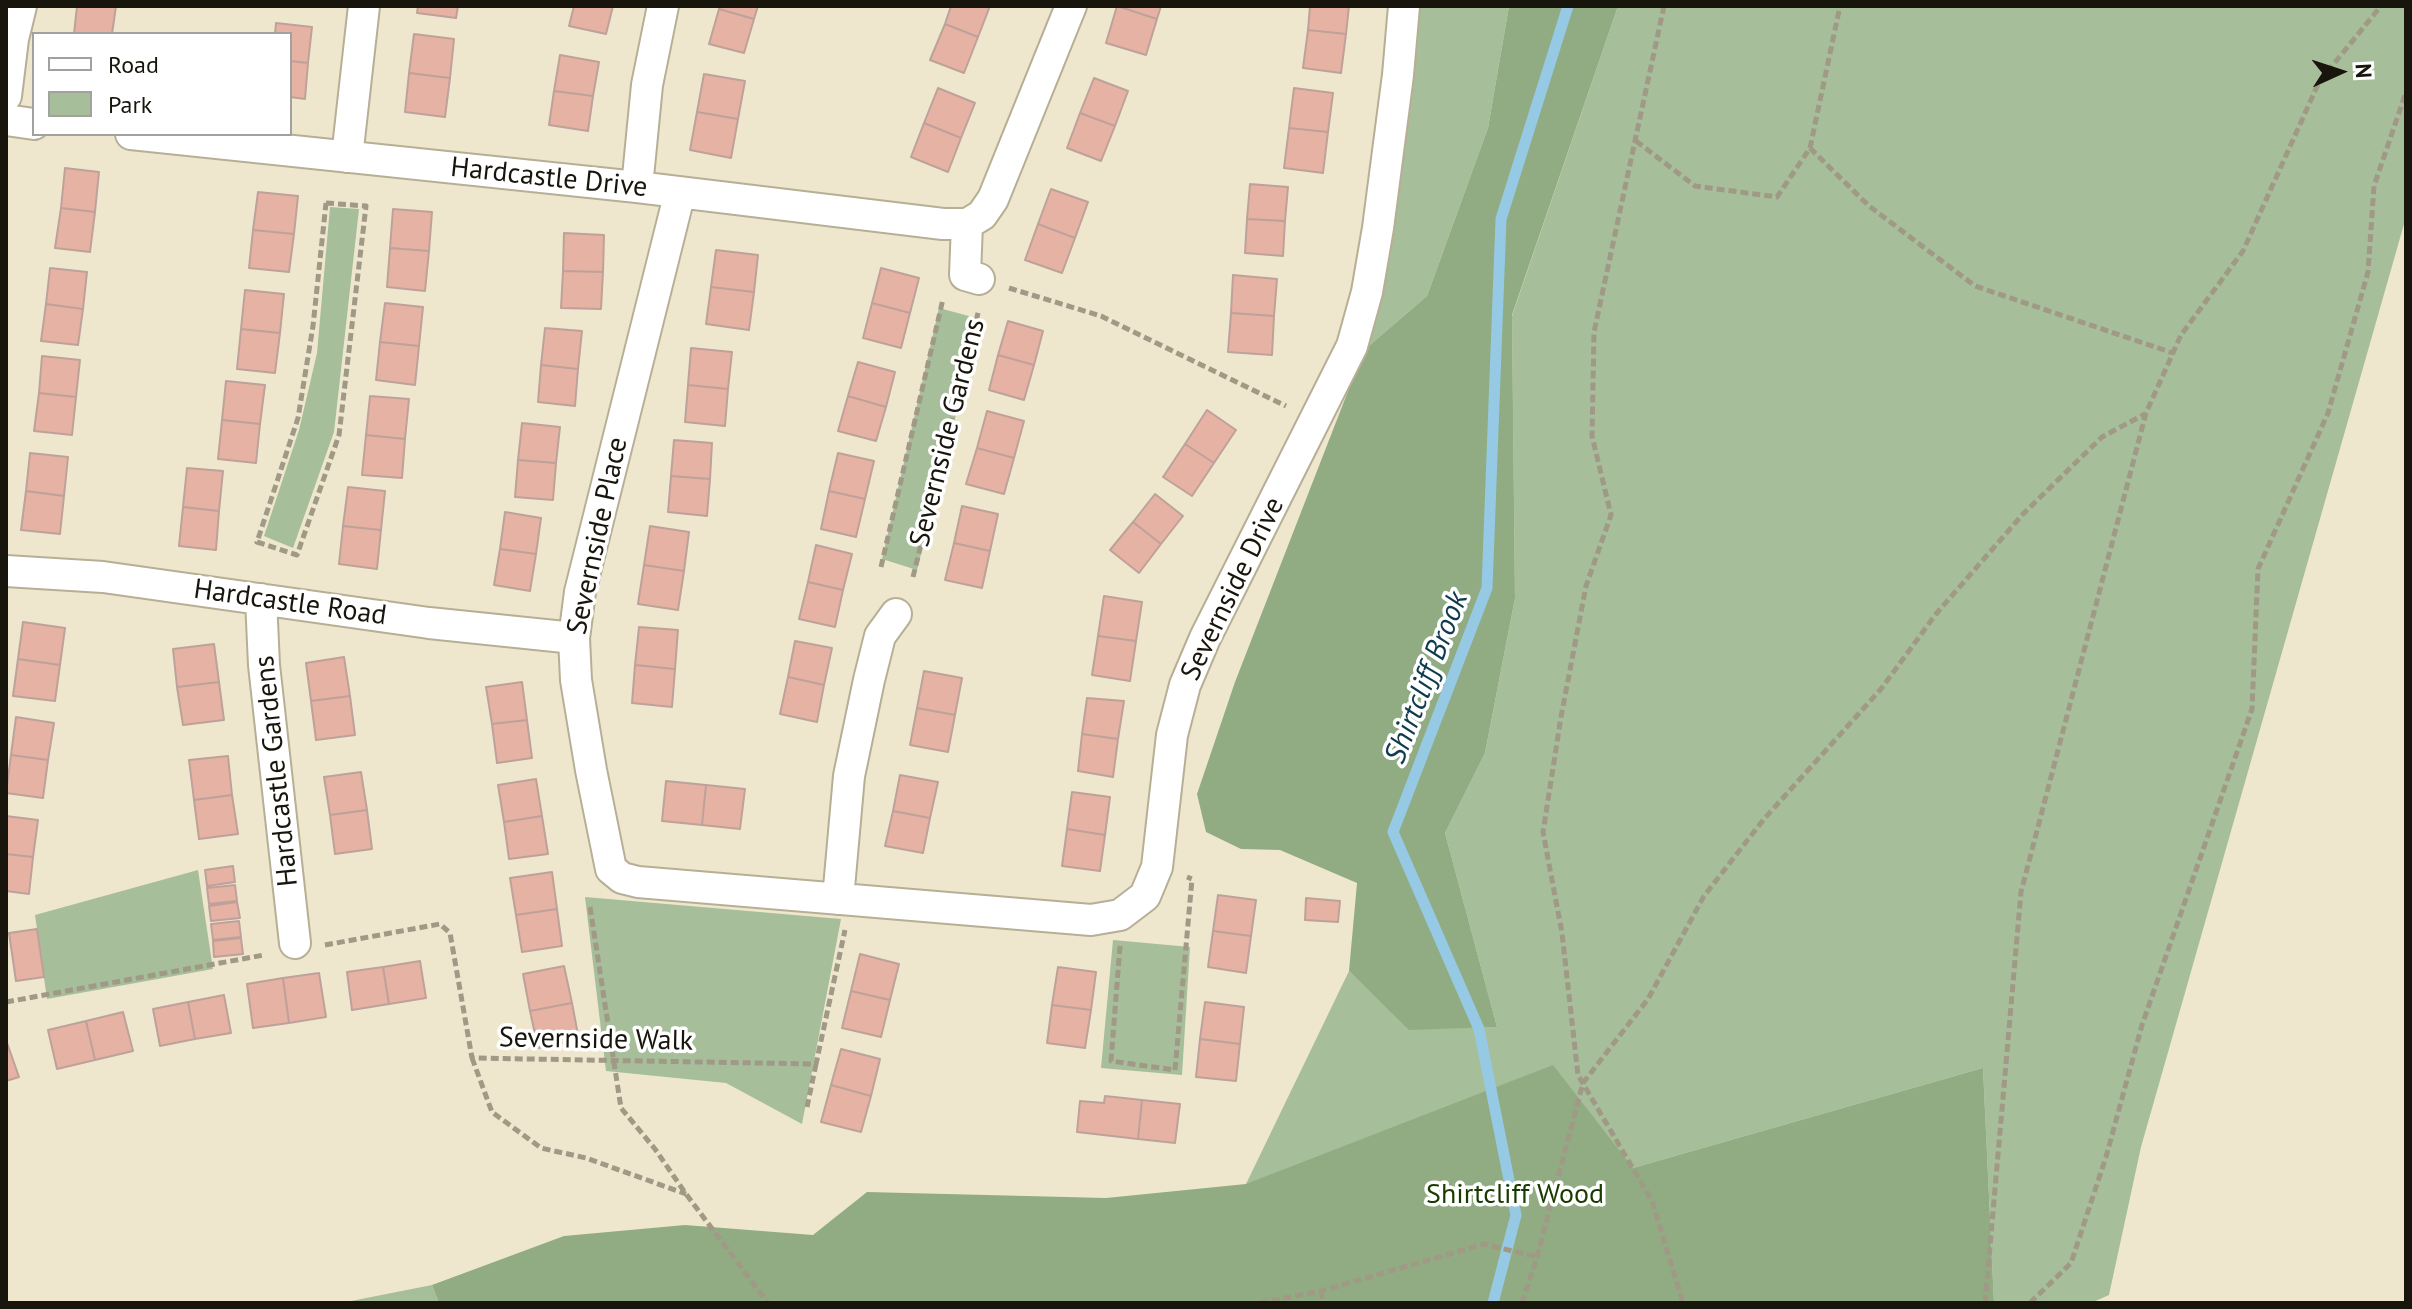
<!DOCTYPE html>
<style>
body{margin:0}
#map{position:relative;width:2412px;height:1309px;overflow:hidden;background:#efe7cd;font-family:"PT Sans",sans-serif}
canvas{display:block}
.frame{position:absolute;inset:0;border:8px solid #18150c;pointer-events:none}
.legend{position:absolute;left:32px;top:32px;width:260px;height:104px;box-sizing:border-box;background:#fff;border:2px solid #a3a19e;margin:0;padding:10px 14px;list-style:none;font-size:24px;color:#18150c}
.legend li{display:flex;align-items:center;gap:16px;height:40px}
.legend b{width:40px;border:2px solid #a3a19e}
.north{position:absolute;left:2300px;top:32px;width:80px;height:80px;-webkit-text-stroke:6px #fff;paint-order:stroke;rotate:87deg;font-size:22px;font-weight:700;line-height:32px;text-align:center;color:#18150c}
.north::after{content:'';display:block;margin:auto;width:28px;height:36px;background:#18150c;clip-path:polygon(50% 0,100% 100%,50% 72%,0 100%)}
</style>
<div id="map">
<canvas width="2412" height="1309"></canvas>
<div class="frame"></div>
<ul class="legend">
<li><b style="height:10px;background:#fff"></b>Road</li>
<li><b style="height:22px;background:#a7be9a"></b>Park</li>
</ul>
<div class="north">N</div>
</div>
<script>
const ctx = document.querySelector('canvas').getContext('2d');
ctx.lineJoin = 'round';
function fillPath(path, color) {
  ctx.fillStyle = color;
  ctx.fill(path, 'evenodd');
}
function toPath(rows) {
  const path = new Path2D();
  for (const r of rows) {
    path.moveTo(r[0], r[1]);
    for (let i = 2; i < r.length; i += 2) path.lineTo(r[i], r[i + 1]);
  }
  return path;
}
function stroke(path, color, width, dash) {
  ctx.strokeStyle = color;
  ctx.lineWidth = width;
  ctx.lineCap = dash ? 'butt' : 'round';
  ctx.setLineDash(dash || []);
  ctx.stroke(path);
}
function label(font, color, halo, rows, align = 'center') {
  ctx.font = font + ' "PT Sans",sans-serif';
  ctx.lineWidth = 7;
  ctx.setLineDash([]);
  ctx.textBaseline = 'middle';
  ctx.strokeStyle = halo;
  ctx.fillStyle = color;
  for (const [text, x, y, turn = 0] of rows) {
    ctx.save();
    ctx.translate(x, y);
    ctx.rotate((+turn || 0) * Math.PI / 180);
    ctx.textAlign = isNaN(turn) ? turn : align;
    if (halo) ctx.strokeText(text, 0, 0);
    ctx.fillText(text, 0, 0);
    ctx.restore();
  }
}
fillPath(toPath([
 [1414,6,1509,6,1488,128,1427,296,1364,350],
 [1618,6,2406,6,2406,217,2141,1147,2109,1295,2091,1303,1994,1303,1983,1068,1633,1168,1246,1184,1349,971,1409,1029,1497,1027,1445,833,1485,753,1515,598,1512,316],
 [330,207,359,209,334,432,293,548,264,536,299,430,317,353],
 [939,308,980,319,917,570,882,559],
 [198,870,213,969,47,999,35,915],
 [585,897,841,919,802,1124,726,1083,606,1071],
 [1113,940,1190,947,1182,1075,1101,1068],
 [432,1285,439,1303,341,1303]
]), '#a7be9a');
fillPath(toPath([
 [1509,6,1618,6,1512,315,1515,598,1485,753,1445,833,1497,1027,1409,1030,1349,971,1357,883,1280,850,1241,849,1206,832,1197,794,1235,682,1364,350,1427,296,1488,128],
 [1553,1065,1633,1168,1983,1068,1994,1303,439,1303,432,1285,564,1236,685,1225,813,1235,867,1192,1106,1198,1246,1184]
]), '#91ac83');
stroke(toPath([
 [1493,1303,1516,1215,1479,1029,1393,832,1487,588,1501,219,1568,6]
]), '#96cae4', 11);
const building = toPath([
 [77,6,116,6,112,34,74,34,77,6],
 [418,6,458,6,456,18,417,13,418,6],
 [574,6,613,6,606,34,569,26,574,6],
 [720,6,758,6,754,19,719,9,720,6],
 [951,6,990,6,978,37,945,24,951,6],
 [1117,6,1157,19,1146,55,1106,43,1117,6],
 [1117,6,1161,6,1157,19,1117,6],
 [1310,6,1349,6,1346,34,1308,30,1310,6],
 [719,9,754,19,744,53,709,44,719,9],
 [276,23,312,27,308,63,290,61,290,34,275,34,276,23],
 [945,24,978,37,964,73,930,60,945,24],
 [1308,30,1346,34,1341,73,1303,68,1308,30],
 [414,34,454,39,450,78,409,73,414,34],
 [560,55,599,62,593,96,554,91,560,55],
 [290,61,308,63,305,99,290,97,290,61],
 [409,73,450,78,445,117,405,112,409,73],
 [704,74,745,81,738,119,697,112,704,74],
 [1094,78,1128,91,1115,126,1080,113,1094,78],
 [938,88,975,103,961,138,924,123,938,88],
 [1294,88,1333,93,1328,132,1289,128,1294,88],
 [554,91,593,96,588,131,549,125,554,91],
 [697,112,738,119,731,158,690,150,697,112],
 [1080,113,1115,126,1101,161,1067,148,1080,113],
 [924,123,961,138,948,172,911,157,924,123],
 [1289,128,1328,132,1323,173,1284,168,1289,128],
 [65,168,99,172,95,212,61,208,65,168],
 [1250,184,1288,187,1285,221,1247,219,1250,184],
 [1051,189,1088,202,1075,238,1038,224,1051,189],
 [258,192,298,196,294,234,253,230,258,192],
 [61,208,95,212,90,252,55,248,61,208],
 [393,209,432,212,429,251,390,248,393,209],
 [1247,219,1285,221,1283,256,1245,253,1247,219],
 [1038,224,1075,238,1062,273,1025,260,1038,224],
 [253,230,294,234,289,272,249,268,253,230],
 [564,233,604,235,603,272,563,271,564,233],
 [390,248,429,251,425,291,387,287,390,248],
 [716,250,758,255,754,292,711,287,716,250],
 [50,268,87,272,83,309,46,304,50,268],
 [881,268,919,278,910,313,872,303,881,268],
 [563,271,603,272,601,309,561,308,563,271],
 [1233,275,1277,279,1274,316,1231,313,1233,275],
 [711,287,754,292,749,330,706,324,711,287],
 [245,290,284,294,280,333,241,329,245,290],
 [385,303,423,307,419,346,380,342,385,303],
 [872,303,910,313,901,348,863,338,872,303],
 [46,304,83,309,78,345,41,341,46,304],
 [1231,313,1274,316,1272,355,1228,352,1231,313],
 [1008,321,1043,331,1034,365,998,355,1008,321],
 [545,328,582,331,578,369,541,365,545,328],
 [241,329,280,333,275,373,237,369,241,329],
 [380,342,419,346,415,385,376,380,380,342],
 [691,348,732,352,728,389,688,385,691,348],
 [998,355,1034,365,1024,400,989,390,998,355],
 [42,356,80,360,76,397,39,393,42,356],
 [858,362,895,372,886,407,848,396,858,362],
 [541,365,578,369,575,406,538,402,541,365],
 [226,381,265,385,260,424,222,420,226,381],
 [688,385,728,389,725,426,685,422,688,385],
 [39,393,76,397,72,435,34,431,39,393],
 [370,396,409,399,405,439,366,435,370,396],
 [848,396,886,407,876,441,838,431,848,396],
 [1207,410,1236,430,1214,463,1185,444,1207,410],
 [987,411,1024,421,1014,458,977,448,987,411],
 [222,420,260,424,256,463,218,459,222,420],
 [522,423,560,427,556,463,518,460,522,423],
 [366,435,405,439,402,478,362,475,366,435],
 [674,440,712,443,710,479,671,476,674,440],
 [1185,444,1214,463,1192,496,1163,477,1185,444],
 [977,448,1014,458,1004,494,966,484,977,448],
 [30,453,68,457,64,496,26,491,30,453],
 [838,453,874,461,865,499,829,491,838,453],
 [518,460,556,463,553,500,515,497,518,460],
 [187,468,223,471,219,511,183,507,187,468],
 [671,476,710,479,707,516,668,512,671,476],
 [348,487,385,491,381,530,343,526,348,487],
 [26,491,64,496,60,534,21,530,26,491],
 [829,491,865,499,856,537,821,529,829,491],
 [1155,494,1183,516,1161,544,1133,522,1155,494],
 [962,506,998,514,990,551,954,543,962,506],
 [183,507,219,511,216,550,179,546,183,507],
 [505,512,541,518,536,554,500,549,505,512],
 [1133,522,1161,544,1139,573,1110,550,1133,522],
 [343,526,381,530,377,569,339,564,343,526],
 [650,526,689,532,684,571,644,565,650,526],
 [954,543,990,551,982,588,945,580,954,543],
 [816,545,852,554,843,590,808,582,816,545],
 [500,549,536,554,530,591,494,585,500,549],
 [644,565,684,571,678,610,638,604,644,565],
 [808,582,843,590,835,627,799,619,808,582],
 [1104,596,1142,602,1136,641,1098,636,1104,596],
 [23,622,65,628,60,665,18,659,23,622],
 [639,627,678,630,675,669,635,665,639,627],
 [1098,636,1136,641,1130,681,1092,675,1098,636],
 [795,641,832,648,824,685,788,677,795,641],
 [214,644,219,682,177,687,173,649,214,644],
 [344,657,350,696,311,701,306,663,344,657],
 [18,659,60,665,55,701,13,696,18,659],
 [635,665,675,669,672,707,632,703,635,665],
 [924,671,962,678,955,715,917,708,924,671],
 [788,677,824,685,817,722,780,714,788,677],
 [219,682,224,720,183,725,177,687,219,682],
 [522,682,527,720,492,724,486,687,522,682],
 [350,696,355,735,316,740,311,701,350,696],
 [1087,698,1124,701,1118,739,1082,734,1087,698],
 [917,708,955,715,948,752,910,745,917,708],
 [16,717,54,723,48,760,11,755,16,717],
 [527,720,532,758,497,763,492,724,527,720],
 [1082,734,1118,739,1113,777,1078,771,1082,734],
 [11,755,48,760,43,798,6,793,11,755],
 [228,756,232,795,194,800,189,760,228,756],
 [361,772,367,810,330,815,324,777,361,772],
 [900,775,938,782,930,818,893,811,900,775],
 [536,779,542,816,504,822,498,785,536,779],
 [666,781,706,785,702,825,662,821,666,781],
 [706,785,745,789,740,829,702,825,706,785],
 [1072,792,1110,797,1105,835,1067,829,1072,792],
 [232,795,238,834,199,839,194,800,232,795],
 [367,810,372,849,335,854,330,815,367,810],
 [893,811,930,818,923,853,885,846,893,811],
 [6,816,38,820,33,857,6,854,6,816],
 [542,816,548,854,509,859,504,822,542,816],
 [1067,829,1105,835,1100,871,1062,866,1067,829],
 [6,854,33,857,29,894,6,891,6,854],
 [233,866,235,882,207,886,205,870,233,866],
 [552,872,557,909,516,915,510,878,552,872],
 [235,885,237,901,209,904,207,888,235,885],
 [1218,895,1256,900,1251,936,1213,931,1218,895],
 [1306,898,1340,901,1338,922,1305,920,1306,898],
 [237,902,240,918,211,921,209,906,237,902],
 [557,909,562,946,522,952,516,915,557,909],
 [239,921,241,937,213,940,211,924,239,921],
 [37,929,44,977,16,981,9,933,37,929],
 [1213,931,1251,936,1246,973,1208,967,1213,931],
 [241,938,243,954,214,957,213,941,241,938],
 [860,954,899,964,890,1000,851,991,860,954],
 [420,961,426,998,389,1004,383,967,420,961],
 [564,966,572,1003,530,1011,523,974,564,966],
 [383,967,389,1004,352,1010,347,972,383,967],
 [1058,967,1096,972,1091,1010,1052,1005,1058,967],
 [319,973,326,1017,289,1023,283,978,319,973],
 [283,978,289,1023,253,1028,247,984,283,978],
 [851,991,890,1000,881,1037,842,1028,851,991],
 [224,995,231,1033,195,1039,188,1002,224,995],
 [188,1002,195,1039,160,1046,153,1009,188,1002],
 [1205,1002,1244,1007,1240,1044,1200,1039,1205,1002],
 [572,1003,579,1040,538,1048,530,1011,572,1003],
 [1052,1005,1091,1010,1085,1048,1047,1043,1052,1005],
 [123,1012,133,1051,95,1060,86,1021,123,1012],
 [86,1021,95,1060,57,1069,48,1030,86,1021],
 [1200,1039,1240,1044,1236,1081,1196,1077,1200,1039],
 [6,1040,19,1077,6,1081,6,1040],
 [841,1049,880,1059,871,1096,831,1085,841,1049],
 [831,1085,871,1096,861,1132,821,1122,831,1085],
 [1105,1096,1142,1100,1138,1139,1077,1132,1080,1101,1104,1103,1105,1096],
 [1142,1100,1180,1104,1175,1143,1138,1139,1142,1100]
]);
fillPath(building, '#e6b2a3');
stroke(building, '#bea19a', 2);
const minor = toPath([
 [6,96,13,39,21,6],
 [6,120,34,124],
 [131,134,637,187,943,224,967,224],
 [347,157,364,6],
 [637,187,647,85,663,6],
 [680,192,580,592,574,638,576,680,591,770,611,869,622,878,638,882,1091,920,1120,915,1145,896,1157,867,1172,735,1185,685,1205,638,1352,346,1367,292,1378,228,1398,75,1404,6],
 [967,224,982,215,993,199,1071,6],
 [967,224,965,275,979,279],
 [6,571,103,577,429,623,574,638],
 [261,599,264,665,295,943],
 [838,899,849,776,869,680,880,636,896,614]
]);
stroke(minor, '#b6af96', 34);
stroke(toPath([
 [1664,6,1594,332,1592,436,1611,515,1586,586,1561,717,1543,832,1562,933,1578,1075,1652,1201,1683,1303],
 [1636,141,1695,186,1777,197,1810,148,1840,6],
 [1810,148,1869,206,1975,286,2173,353],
 [326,203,366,206,339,435,297,555,257,542,298,418,313,326,326,203],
 [1009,288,1101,316,1286,406],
 [881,567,943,299],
 [913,577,979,309],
 [590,907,621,1108,655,1149,686,1194,768,1303],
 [325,945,440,924,450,933,472,1058,816,1064,845,930],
 [1120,946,1111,1061,1175,1070,1192,879,1187,877],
 [6,1002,264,955],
 [472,1058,492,1112,541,1148,586,1158,686,1194],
 [807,1107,816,1064],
 [1321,1291,1323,1303],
 [1260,1303,1321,1291,1484,1244,1537,1257],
 [1522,1303,1537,1257,1583,1083,1648,999,1704,896,1764,819,1881,689,1936,614,2023,514,2102,437,2145,414],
 [1985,1303,2021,892,2146,413,2181,335,2243,251,2319,82,2381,6],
 [2030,1303,2071,1263,2106,1157,2142,1025,2252,709,2258,569,2328,413,2368,272,2374,186,2406,92]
]), '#9f9985', 5, [8, 4]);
stroke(minor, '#fff', 30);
label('28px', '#18150c', '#fff', [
 ["Hardcastle Drive",549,178,6],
 ["Severnside Gardens",948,433,-76],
 ["Severnside Place",598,536,-78],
 ["Severnside Drive",1233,589,-64],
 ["Hardcastle Road",290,603,8],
 ["Hardcastle Gardens",277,771,-96],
 ["Severnside Walk",596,1040,1]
]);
label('28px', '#1a3b00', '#fff', [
 ["Shirtcliff Wood",1515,1195]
]);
label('italic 30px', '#0f3b4e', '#fff', [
 ["Shirtcliff Brook",1427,678,-69]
]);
</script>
